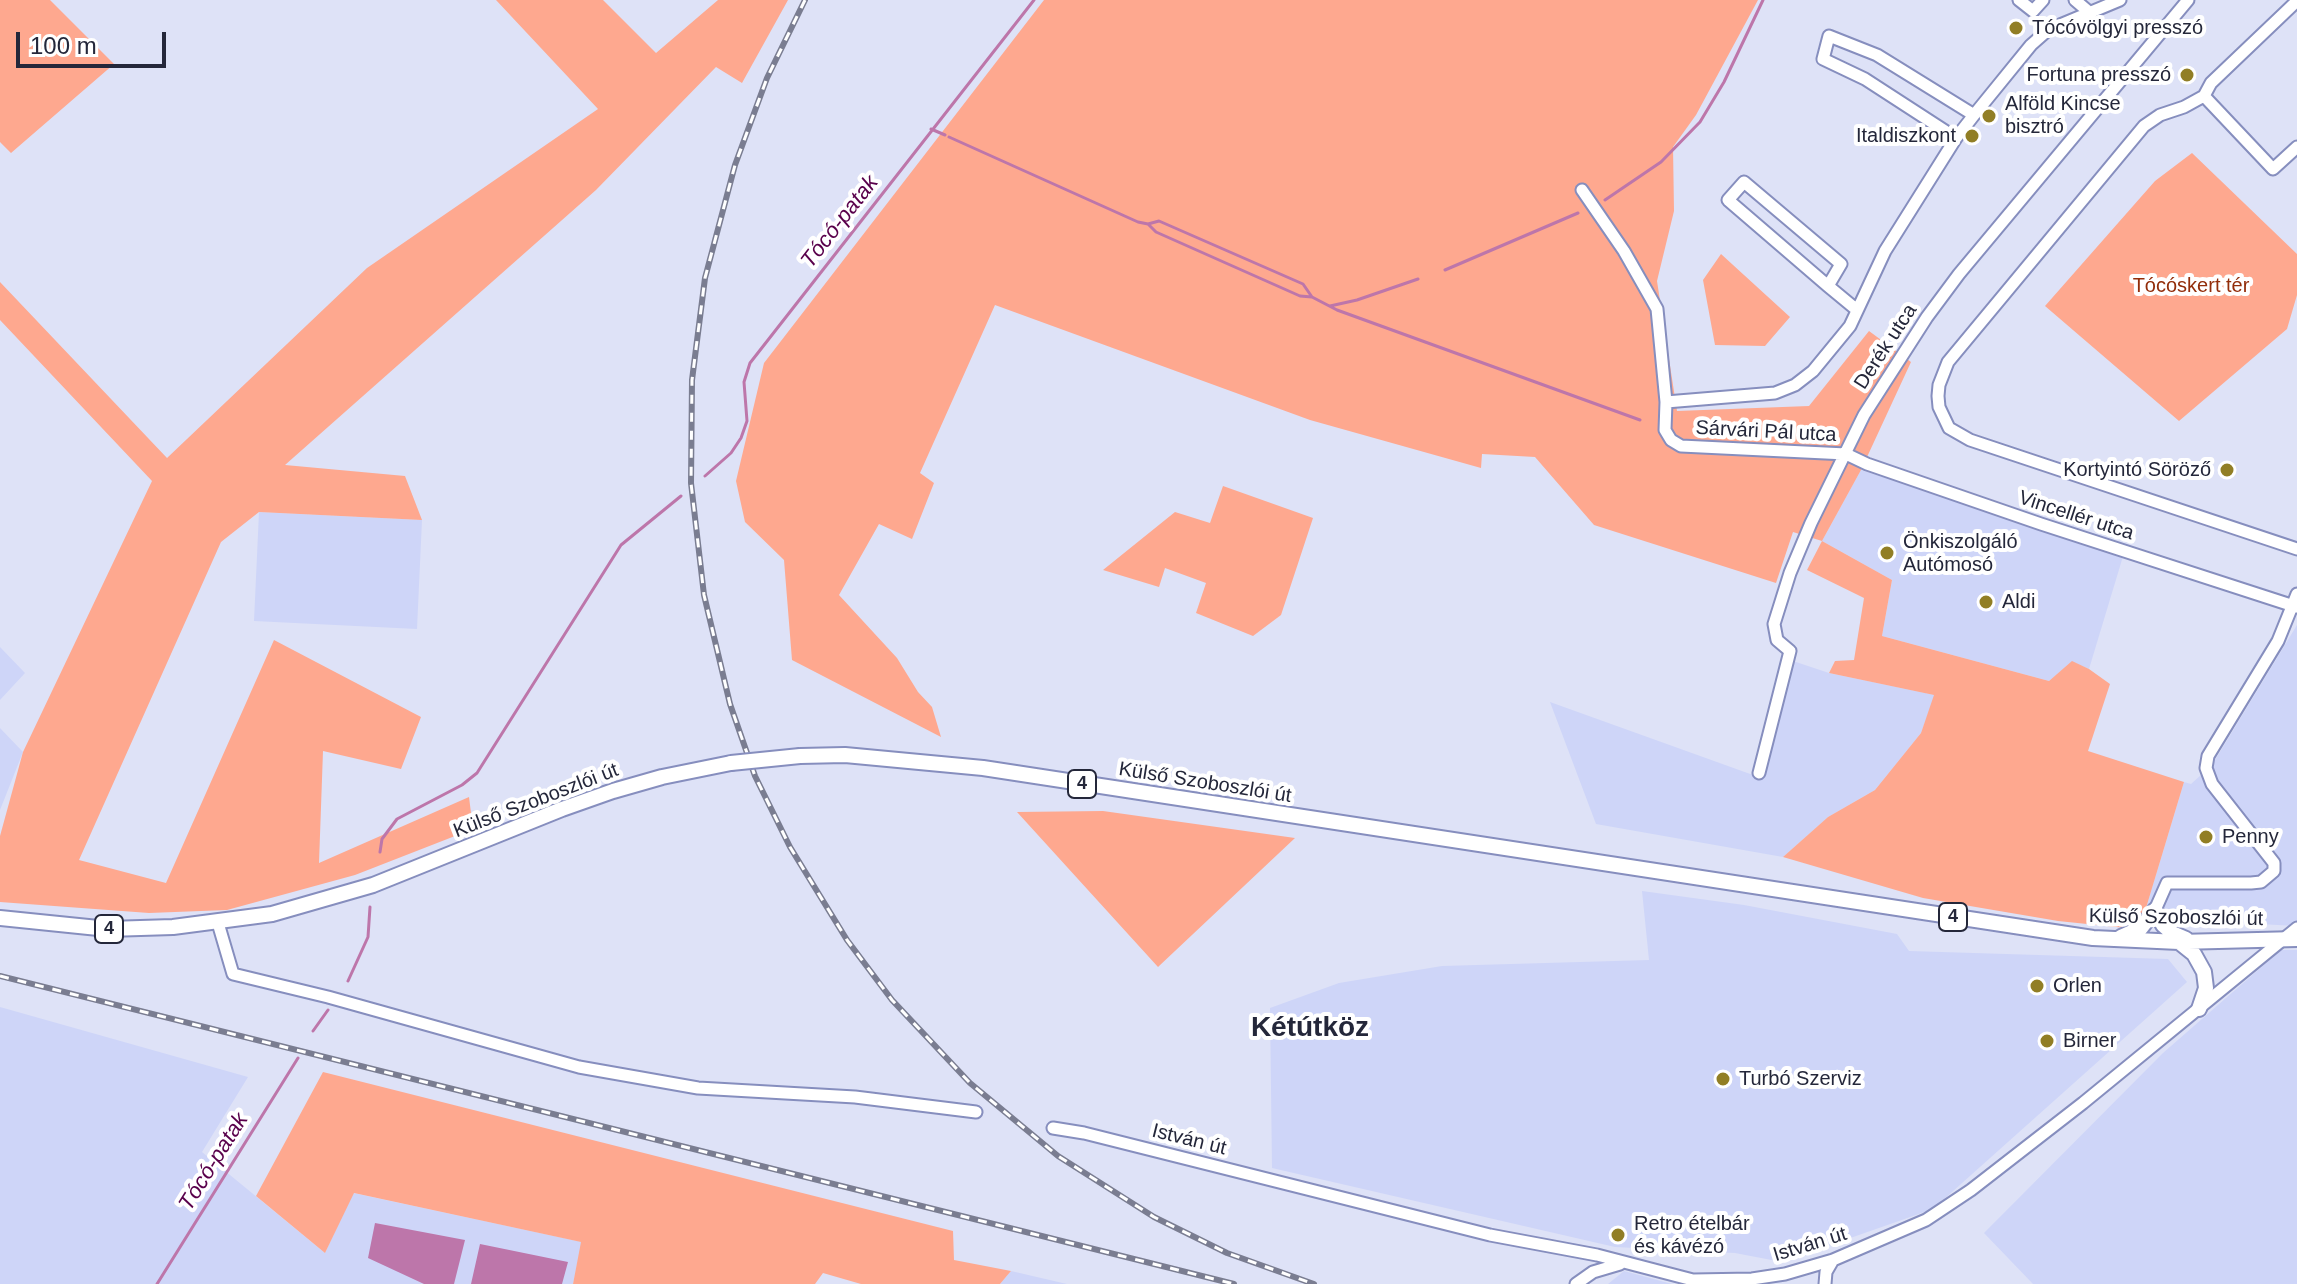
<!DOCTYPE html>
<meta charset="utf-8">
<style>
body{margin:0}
#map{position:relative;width:2297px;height:1284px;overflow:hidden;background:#dee2f7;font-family:Helvetica,sans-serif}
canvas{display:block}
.scale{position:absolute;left:16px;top:32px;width:150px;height:36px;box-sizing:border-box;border:4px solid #24273a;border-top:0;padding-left:10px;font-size:24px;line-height:28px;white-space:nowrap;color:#24273a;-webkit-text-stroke:6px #fff;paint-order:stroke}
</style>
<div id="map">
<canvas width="2297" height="1284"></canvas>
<div class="scale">100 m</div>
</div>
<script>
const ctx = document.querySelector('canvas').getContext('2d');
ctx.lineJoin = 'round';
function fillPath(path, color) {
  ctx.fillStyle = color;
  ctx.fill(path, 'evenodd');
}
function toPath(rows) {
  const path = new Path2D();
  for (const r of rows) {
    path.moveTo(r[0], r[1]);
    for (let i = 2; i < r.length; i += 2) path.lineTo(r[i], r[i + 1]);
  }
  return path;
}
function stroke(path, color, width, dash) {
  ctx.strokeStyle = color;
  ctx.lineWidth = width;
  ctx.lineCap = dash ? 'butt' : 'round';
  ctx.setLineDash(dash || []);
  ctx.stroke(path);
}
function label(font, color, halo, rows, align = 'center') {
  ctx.font = font + ' Helvetica,sans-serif';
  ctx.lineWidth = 8;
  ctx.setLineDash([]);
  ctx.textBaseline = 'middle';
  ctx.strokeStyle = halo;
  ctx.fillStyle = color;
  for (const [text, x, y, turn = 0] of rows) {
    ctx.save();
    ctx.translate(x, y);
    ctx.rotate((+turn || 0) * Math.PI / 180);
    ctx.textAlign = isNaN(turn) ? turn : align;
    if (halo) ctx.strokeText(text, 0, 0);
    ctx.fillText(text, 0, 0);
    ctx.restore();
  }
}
fillPath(toPath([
 [1861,470,2124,553,2089,669,2072,662,2049,681,1882,636,1892,580,1822,541],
 [259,512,422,520,417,629,254,621],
 [2297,625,2297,926,2143,918,2184,782,2191,784,2212,765],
 [0,647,25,673,0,700],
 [1790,660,1829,673,1935,695,1921,733,1875,790,1828,817,1783,857,1596,824,1550,702,1753,775,1764,770],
 [0,728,23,752,0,810],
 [1642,891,1744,905,1897,934,1909,951,2168,959,2187,982,1933,1209,1782,1262,1735,1253,1615,1247,1272,1168,1270,1008,1339,983,1442,966,1649,960],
 [2281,950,2297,950,2297,1284,2033,1284,1984,1233,2163,1053],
 [0,1007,248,1077,202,1152,325,1253,353,1193,582,1242,573,1284,0,1284],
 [1011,1271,1067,1284,1000,1284],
 [1624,1271,1672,1284,1608,1284]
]), '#ced5f8');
fillPath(toPath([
 [0,0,50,0,114,64,11,153,0,142],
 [496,0,603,0,656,53,718,0,788,0,742,83,716,67,596,190,285,465,405,476,422,520,259,512,221,542,79,860,166,883,274,640,421,717,401,769,323,751,319,863,469,797,473,829,355,875,227,910,149,913,0,902,0,836,23,752,152,481,0,320,0,282,167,458,367,268,598,109],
 [1044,0,1758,0,1696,115,1673,147,1674,211,1657,281,1677,411,1809,406,1869,331,1911,362,1861,470,1822,541,1892,580,1882,636,2049,681,2072,661,2089,669,2110,684,2088,751,2184,782,2143,918,2126,928,2058,921,1923,898,1783,857,1828,817,1875,790,1921,733,1934,695,1829,673,1835,661,1854,660,1864,598,1807,570,1822,541,1793,532,1776,583,1594,525,1535,457,1482,454,1481,468,1310,420,995,305,920,473,934,483,912,539,879,524,839,595,897,658,918,692,932,707,941,737,792,660,784,560,745,522,736,481,764,363],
 [2192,153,2297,254,2297,295,2287,329,2179,421,2045,306,2155,181],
 [1721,254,1790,317,1765,346,1715,345,1703,280],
 [1223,486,1313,518,1281,615,1253,636,1196,613,1206,583,1165,568,1159,587,1103,570,1175,512,1210,523],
 [1103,811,1295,838,1158,967,1017,812],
 [323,1072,953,1231,954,1260,1011,1271,1000,1284,861,1284,823,1273,815,1284,573,1284,581,1242,354,1193,325,1253,256,1196]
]), '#fea88f');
fillPath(toPath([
 [375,1223,465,1240,454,1284,424,1284,368,1258],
 [480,1244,568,1262,562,1284,471,1284]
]), '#bd76aa');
stroke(toPath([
 [931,129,945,135],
 [949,137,1138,222,1148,224,1156,232,1300,296,1312,297,1337,310,1640,420],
 [1605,200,1661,162,1700,122,1724,82,1763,0],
 [1148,224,1159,221,1303,284,1312,297],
 [1445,270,1578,213],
 [1330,306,1357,300,1418,279],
 [705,476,731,453,741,438,747,421,744,382,750,363,1034,0],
 [380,852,382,839,397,819,462,785,477,773,621,545,681,496],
 [348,981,368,937,370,907],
 [313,1031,328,1010],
 [157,1284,298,1058]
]), '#bd76aa', 3);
const minor = toPath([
 [2019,0,2033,11,2043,0],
 [2075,0,2089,12],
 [2297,1,2211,83,2204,96,2184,107,2160,115,2144,126,1948,362,1939,385,1938,396,1939,407,1949,428,1970,440,2297,549],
 [2204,96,2273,169,2297,147],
 [1956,138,1865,79,1823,59,1829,36,1877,55,1974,115],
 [1582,190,1624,251,1657,309,1666,402,1665,430,1671,440,1681,446,1846,454,1867,464,2041,524,2297,607],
 [1828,286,1841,264,1744,182,1728,200,1828,286,1857,310],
 [1666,402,1775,393,1795,385,1813,371,1850,326,1885,251,1956,138,1974,115,2031,45,2048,30,2120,0],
 [1759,773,1790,651,1777,640,1774,624,1790,573,1811,523,1864,415,1927,317,1959,274,2188,0],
 [2155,910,2167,883,2251,883,2261,882,2274,871,2274,863,2212,784,2206,768,2208,756,2278,641,2297,594],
 [218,923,233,974,328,997,579,1067,698,1088,855,1097,976,1112],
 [1053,1128,1084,1133,1490,1235,1597,1255,1693,1280,1752,1279,1785,1274,1833,1260,1926,1220,1971,1190,2083,1103,2297,928],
 [1576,1284,1593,1272,1620,1264],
 [1825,1284,1826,1272,1833,1260]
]);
const major = toPath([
 [800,756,845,755,983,768,2093,938,2179,942,2297,939],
 [2155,910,2163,925,2172,933,2186,939],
 [0,918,108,929,173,927,272,914,373,885,562,809,613,791,662,777,731,763],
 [2121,937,2141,928,2155,910],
 [2179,942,2194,954,2204,972,2206,988,2199,1009]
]);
stroke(minor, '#868ebe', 15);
stroke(major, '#868ebe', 18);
stroke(minor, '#fff', 11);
stroke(major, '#fff', 14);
const rail = toPath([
 [805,0,767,78,735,165,705,278,692,380,691,483,704,595,730,704,755,776,790,847,847,940,892,1000,970,1083,1058,1156,1154,1217,1227,1253,1314,1284],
 [0,976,1234,1284]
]);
stroke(rail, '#7a7d91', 6);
stroke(rail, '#fff', 3, [9]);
const majorBridge = toPath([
 [731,763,800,756]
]);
stroke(majorBridge, '#868ebe', 18, []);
stroke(majorBridge, '#fff', 14);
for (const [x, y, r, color] of [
 [2016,28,8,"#917e25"],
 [2187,75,8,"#917e25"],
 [1989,116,8,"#917e25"],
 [1972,136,8,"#917e25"],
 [2227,470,8,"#917e25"],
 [1887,553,8,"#917e25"],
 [1986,602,8,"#917e25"],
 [2206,837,8,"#917e25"],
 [2037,986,8,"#917e25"],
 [2047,1041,8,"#917e25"],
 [1723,1079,8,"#917e25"],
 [1618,1235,8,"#917e25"]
]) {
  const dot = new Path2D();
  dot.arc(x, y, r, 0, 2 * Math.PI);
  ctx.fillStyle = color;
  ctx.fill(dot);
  stroke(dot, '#fff', 3);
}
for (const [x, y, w] of [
 [1082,784,28],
 [1953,917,28],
 [109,929,28]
]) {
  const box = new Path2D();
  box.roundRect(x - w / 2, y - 14, w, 28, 6);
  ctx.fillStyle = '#fff';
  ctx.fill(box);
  stroke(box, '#24273a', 2);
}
label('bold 18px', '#24273a', null, [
 ["4",1082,784],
 ["4",1953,917],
 ["4",109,929]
]);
label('20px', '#24273a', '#fff', [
 ["Tócóvölgyi presszó",2032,28],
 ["Fortuna presszó",2171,75,"right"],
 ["Alföld Kincse",2005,104],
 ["bisztró",2005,127],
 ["Italdiszkont",1956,136,"right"],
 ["Kortyintó Söröző",2211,470,"right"],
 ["Önkiszolgáló",1903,542],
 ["Autómosó",1903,565],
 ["Aldi",2002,602],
 ["Penny",2222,837],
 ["Orlen",2053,986],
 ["Birner",2063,1041],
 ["Turbó Szerviz",1739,1079],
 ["Retro ételbár",1634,1224],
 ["és kávézó",1634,1247]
], 'left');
label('20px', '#922d0a', '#fff', [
 ["Tócóskert tér",2191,286]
]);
label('20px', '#24273a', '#fff', [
 ["Derék utca",1886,347,-57],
 ["Sárvári Pál utca",1766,432,3],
 ["Vincellér utca",2076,516,18],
 ["Külső Szoboszlói út",1205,783,9],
 ["Külső Szoboszlói út",536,801,-21],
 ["Külső Szoboszlói út",2176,918,1],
 ["István út",1189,1140,14],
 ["István út",1810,1245,-17]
]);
label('italic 22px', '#59004b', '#fff', [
 ["Tócó-patak",840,222,-52],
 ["Tócó-patak",214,1162,-58]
]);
label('bold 28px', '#24273a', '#fff', [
 ["Kétútköz",1310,1028]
]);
</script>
